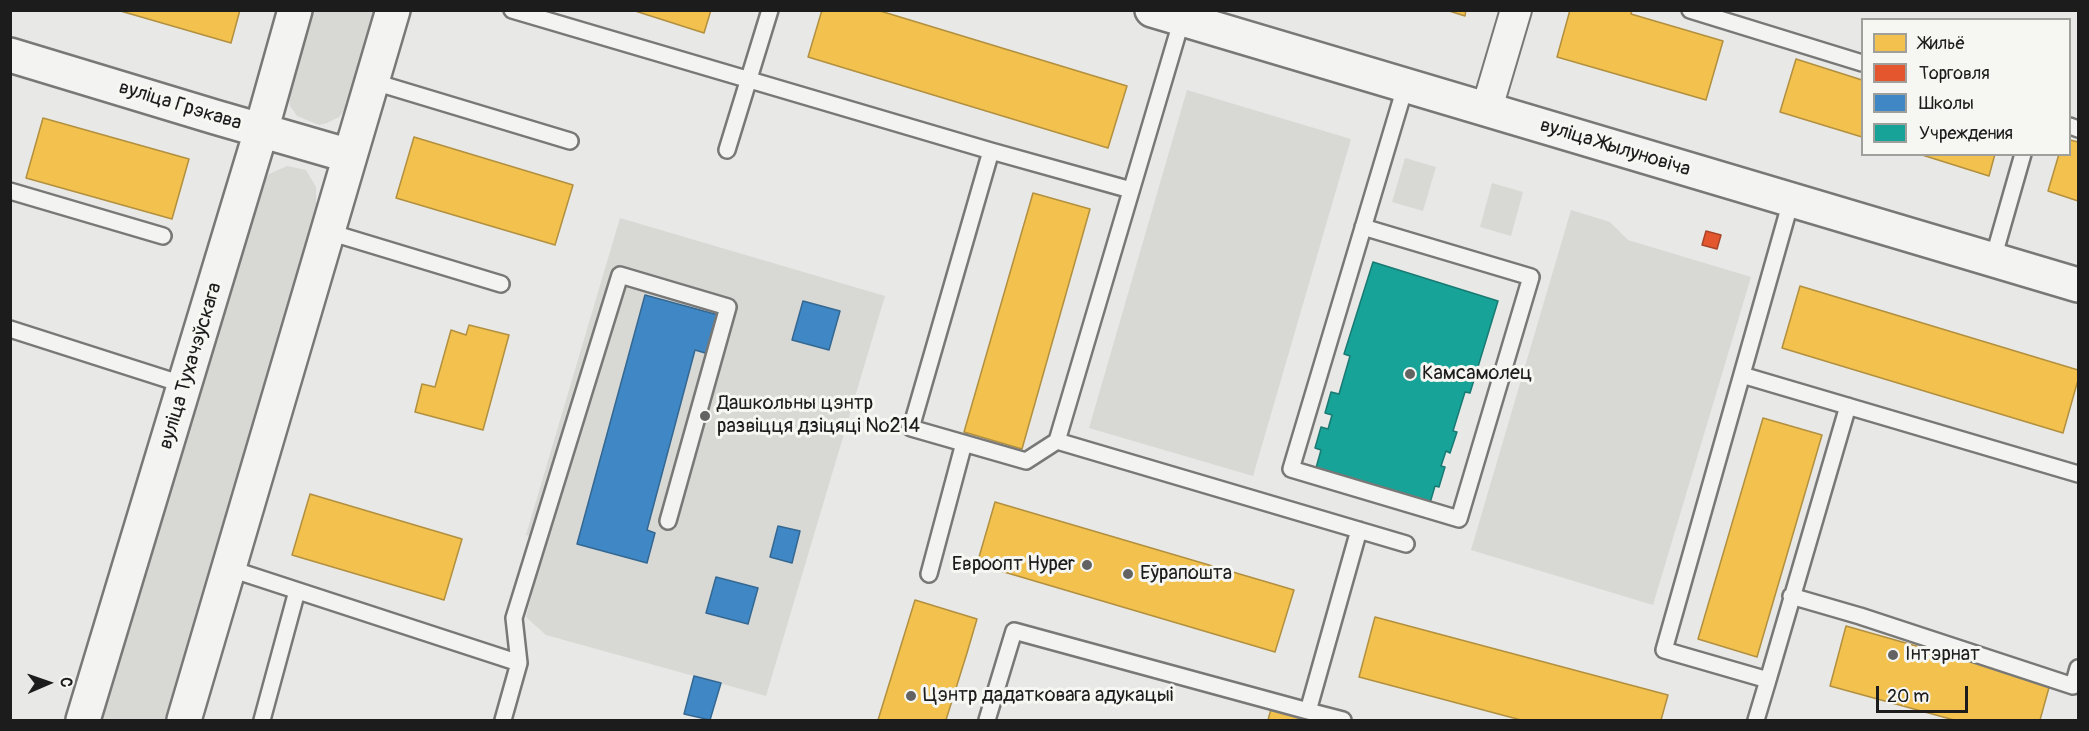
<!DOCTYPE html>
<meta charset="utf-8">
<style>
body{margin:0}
#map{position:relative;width:2089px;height:731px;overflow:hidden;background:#e8e8e6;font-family:Pangolin,sans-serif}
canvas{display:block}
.frame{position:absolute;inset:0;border:12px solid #1c1c1c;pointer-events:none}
.legend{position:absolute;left:1861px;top:18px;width:210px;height:138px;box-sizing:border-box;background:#f6f6f2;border:2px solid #9f9f9c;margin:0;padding:8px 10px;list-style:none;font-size:18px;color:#1c1c1c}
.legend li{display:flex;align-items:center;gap:12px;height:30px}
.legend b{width:30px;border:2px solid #9f9f9c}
.north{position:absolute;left:18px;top:653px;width:60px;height:60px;-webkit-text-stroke:4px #f6f6f2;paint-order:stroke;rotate:88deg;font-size:16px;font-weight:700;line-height:24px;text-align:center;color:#1c1c1c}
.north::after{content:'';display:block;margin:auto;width:21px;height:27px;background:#1c1c1c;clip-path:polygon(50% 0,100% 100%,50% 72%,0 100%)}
.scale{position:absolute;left:1876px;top:686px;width:92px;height:27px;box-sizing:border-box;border:3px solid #1c1c1c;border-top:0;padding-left:8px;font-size:18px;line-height:21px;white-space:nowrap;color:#1c1c1c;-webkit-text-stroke:4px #f6f6f2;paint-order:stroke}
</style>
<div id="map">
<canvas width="2089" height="731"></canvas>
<div class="frame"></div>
<ul class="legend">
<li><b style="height:16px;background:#f2c14e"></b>Жильё</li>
<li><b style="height:16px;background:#e4572e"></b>Торговля</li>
<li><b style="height:16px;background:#3f88c5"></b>Школы</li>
<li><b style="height:16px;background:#17a398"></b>Учреждения</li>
</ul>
<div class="north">С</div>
<div class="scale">20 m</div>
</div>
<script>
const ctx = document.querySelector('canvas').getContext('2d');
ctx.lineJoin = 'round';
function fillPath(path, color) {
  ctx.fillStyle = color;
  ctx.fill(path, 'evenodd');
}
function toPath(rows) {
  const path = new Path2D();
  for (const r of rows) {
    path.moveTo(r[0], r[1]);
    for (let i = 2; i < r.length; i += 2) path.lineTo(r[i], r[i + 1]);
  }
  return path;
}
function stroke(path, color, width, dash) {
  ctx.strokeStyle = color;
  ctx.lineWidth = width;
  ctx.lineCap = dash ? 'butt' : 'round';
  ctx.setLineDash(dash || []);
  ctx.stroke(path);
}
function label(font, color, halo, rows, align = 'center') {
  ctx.font = font + ' Pangolin,sans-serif';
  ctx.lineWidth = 6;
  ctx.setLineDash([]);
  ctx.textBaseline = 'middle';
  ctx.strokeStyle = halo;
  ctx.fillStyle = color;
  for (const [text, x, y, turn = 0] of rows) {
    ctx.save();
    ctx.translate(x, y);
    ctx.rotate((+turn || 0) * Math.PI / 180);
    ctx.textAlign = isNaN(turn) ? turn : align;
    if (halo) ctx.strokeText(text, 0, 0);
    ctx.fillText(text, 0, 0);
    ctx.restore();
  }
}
fillPath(toPath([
 [311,11,378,11,350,103,339,117,327,123,319,125,297,116,290,106,288,88],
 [1187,90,1351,139,1253,476,1089,428],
 [1405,158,1436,167,1423,211,1392,202],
 [287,166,306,170,316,187,316,212,165,720,99,720,255,196,269,174],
 [1492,183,1523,192,1511,236,1480,227],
 [1571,210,1610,222,1628,240,1751,277,1653,605,1471,550],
 [620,218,885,296,766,696,546,635,526,617,546,541,526,535]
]), '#d8d8d5');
const homes = toPath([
 [117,10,240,10,231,43,117,10],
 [632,10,711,10,704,33,632,10],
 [822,10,877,10,1127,86,1108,148,808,57,822,10],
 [1446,10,1466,10,1465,16,1446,10],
 [1570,10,1632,10,1631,14,1723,41,1706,100,1557,57,1570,10],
 [1796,59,1862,80,1862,137,1780,112,1796,59],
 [43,118,189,159,172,219,26,178,43,118],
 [414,137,573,185,555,245,396,198,414,137],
 [2070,140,2078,142,2078,201,2048,191,2059,154,2070,154,2070,140],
 [1919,154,1995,154,1989,176,1919,154],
 [1033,193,1090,209,1022,449,964,432,1033,193],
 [1800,286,2078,370,2078,380,2063,433,1782,348,1800,286],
 [469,325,509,335,483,430,415,412,422,384,435,387,451,330,466,335,469,325],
 [1763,418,1822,435,1757,657,1698,639,1763,418],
 [310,494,462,539,444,600,292,555,310,494],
 [995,502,1294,590,1275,652,977,564,995,502],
 [915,600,977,619,967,653,946,720,878,720,915,600],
 [1375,617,1668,695,1661,720,1521,720,1359,677,1375,617],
 [1846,626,2050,684,2040,720,1954,720,1830,686,1846,626],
 [1271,709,1311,720,1268,720,1271,709]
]);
fillPath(homes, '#f2c14e');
stroke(homes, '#b2903f', 1.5);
const shops = toPath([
 [1706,231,1721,235,1717,249,1702,245,1706,231]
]);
fillPath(shops, '#e4572e');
stroke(shops, '#a84529', 1.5);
const schools = toPath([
 [645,295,722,316,712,355,695,350,647,530,655,533,647,563,577,544,645,295],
 [803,301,840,311,829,350,792,340,803,301],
 [778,526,800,531,792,563,770,557,778,526],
 [716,577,758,588,748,624,706,613,716,577],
 [694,676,721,683,710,720,684,714,694,676]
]);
fillPath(schools, '#3f88c5');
stroke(schools, '#346892', 1.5);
const public = toPath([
 [1373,262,1498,301,1470,393,1465,392,1453,431,1457,432,1450,453,1446,451,1441,466,1445,467,1439,487,1435,486,1430,503,1316,468,1321,450,1315,448,1321,427,1328,429,1332,415,1325,413,1331,392,1339,394,1350,356,1344,354,1373,262]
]);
fillPath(public, '#17a398');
stroke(public, '#187a73', 1.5);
const lane = toPath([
 [512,10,991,151,1131,190],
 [1690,10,1862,63],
 [371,81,570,141],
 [2070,126,2078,129],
 [727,150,770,10],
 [991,151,911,428,1026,461,1057,441,1182,19],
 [10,191,163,236],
 [1363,227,1531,277,1459,519,1291,469,1406,84],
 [329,232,501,284],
 [1993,259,2023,154],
 [10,329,185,385],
 [1742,375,2078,474],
 [1057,441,1406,544],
 [228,568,519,663,503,720],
 [929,574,964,443],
 [1791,596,1860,616,2073,686,2078,668],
 [519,663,514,618,620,275,728,307,668,521],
 [1768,680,1848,406],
 [262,720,297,591],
 [987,720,1014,631,1308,711],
 [1343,720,1308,711,1359,530],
 [1756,720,1768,680,1664,650,1791,201]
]);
const street = toPath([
 [1487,108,1516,10]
]);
const secondary = toPath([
 [1152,10,2078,285],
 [10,55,215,117,350,156],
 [83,720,261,131,295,10],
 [184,720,393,10]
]);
stroke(lane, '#787877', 20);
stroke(street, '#787877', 34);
stroke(secondary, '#787877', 38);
stroke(lane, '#f3f3f1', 15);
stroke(street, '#f3f3f1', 30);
stroke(secondary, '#f3f3f1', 33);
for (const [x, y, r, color] of [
 [1410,374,6,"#636363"],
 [705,416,6,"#636363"],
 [1087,565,6,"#636363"],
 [1128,574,6,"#636363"],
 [1893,655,6,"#636363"],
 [911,696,6,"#636363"]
]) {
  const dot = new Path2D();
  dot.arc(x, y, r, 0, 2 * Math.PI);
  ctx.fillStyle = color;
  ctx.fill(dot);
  stroke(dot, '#f6f6f2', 2);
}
label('20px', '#1c1c1c', '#f6f6f2', [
 ["вуліца Грэкава",180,106,17],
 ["вуліца Жылуновіча",1615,148,17],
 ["вуліца Тухачэўскага",191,366,-73]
]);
label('20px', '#1c1c1c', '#f6f6f2', [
 ["Камсамолец",1422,374],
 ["Дашкольны цэнтр",717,404],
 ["развіцця дзіцяці №214",717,427],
 ["Евроопт Hyper",1075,565,"right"],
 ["Еўрапошта",1140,574],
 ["Інтэрнат",1905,655],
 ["Цэнтр дадатковага адукацыі",923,696]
], 'left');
</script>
